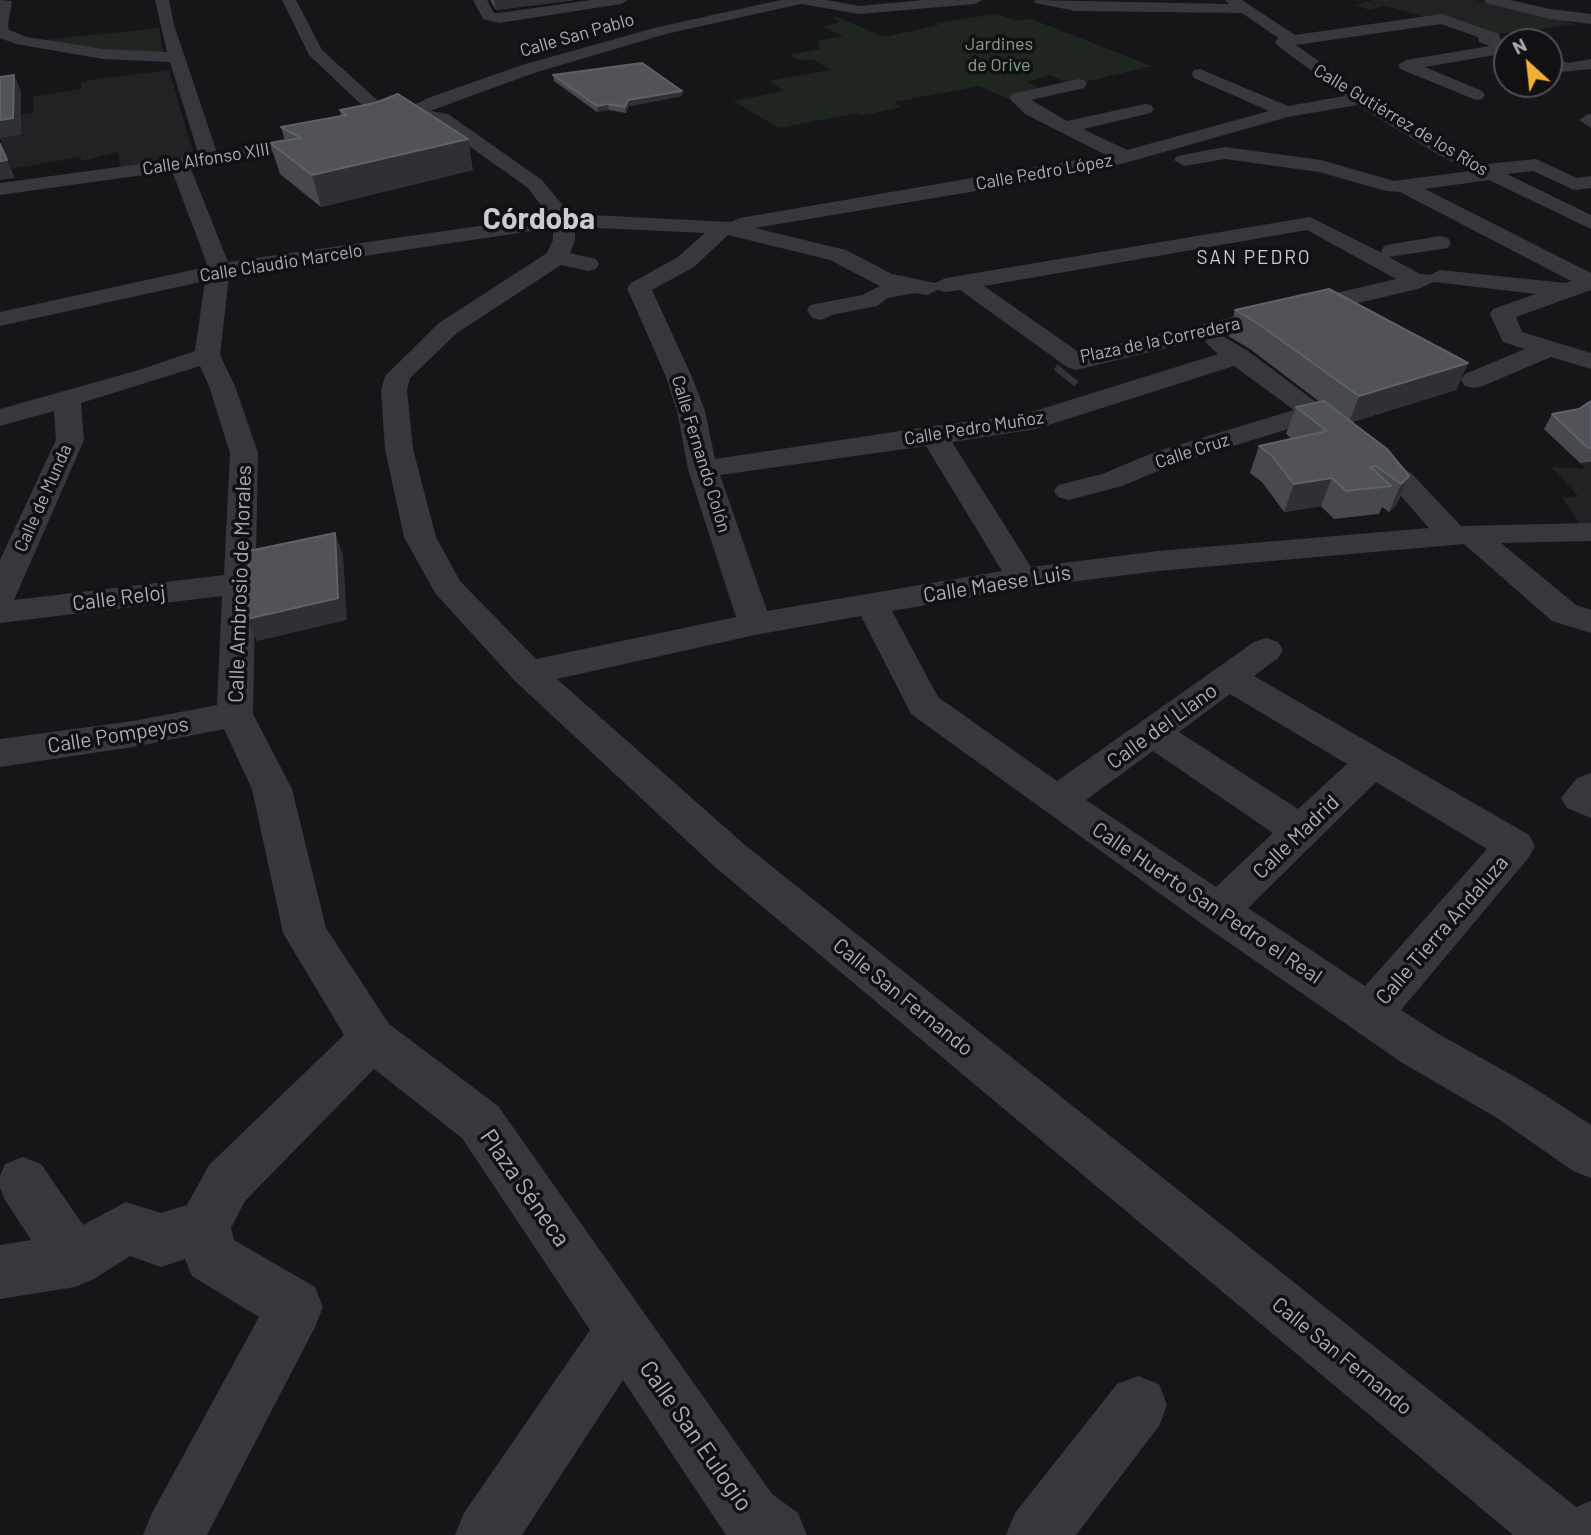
<!DOCTYPE html>
<meta charset="utf-8">
<style>
body{margin:0}
#map{position:relative;width:1591px;height:1535px;overflow:hidden;background:#161618;font-family:Barlow,sans-serif}
canvas{display:block}
.north{position:absolute;left:1493px;top:28px;width:70px;height:70px;box-sizing:border-box;background:#111113;border:2px solid #4d4f55;border-radius:50%;rotate:333deg;font-size:19px;font-weight:700;line-height:28px;text-align:center;color:#a8adb8}
.north::after{content:'';display:block;margin:auto;width:24px;height:32px;background:#f2b134;clip-path:polygon(50% 0,100% 100%,50% 72%,0 100%)}
</style>
<div id="map">
<canvas width="1591" height="1535"></canvas>
<div class="north">N</div>
</div>
<script>
const ctx = document.querySelector('canvas').getContext('2d');
ctx.lineJoin = 'round';
function fillPath(path, color) {
  ctx.fillStyle = color;
  ctx.fill(path, 'evenodd');
}
function toPath(rows) {
  const path = new Path2D();
  for (const r of rows) {
    path.moveTo(r[0], r[1]);
    for (let i = 2; i < r.length; i += 2) path.lineTo(r[i], r[i + 1]);
  }
  return path;
}
function stroke(path, color, width, dash) {
  ctx.strokeStyle = color;
  ctx.lineWidth = width;
  ctx.lineCap = dash ? 'butt' : 'round';
  ctx.setLineDash(dash || []);
  ctx.stroke(path);
}
function label(font, color, halo, rows, align = 'center') {
  ctx.font = font + ' Barlow,sans-serif';
  ctx.lineWidth = 7;
  ctx.setLineDash([]);
  ctx.textBaseline = 'middle';
  ctx.strokeStyle = halo;
  ctx.fillStyle = color;
  for (const [text, x, y, turn = 0] of rows) {
    ctx.save();
    ctx.translate(x, y);
    ctx.rotate((+turn || 0) * Math.PI / 180);
    ctx.textAlign = isNaN(turn) ? turn : align;
    if (halo) ctx.strokeText(text, 0, 0);
    ctx.fillText(text, 0, 0);
    ctx.restore();
  }
}
fillPath(toPath([
 [1373,0,1475,0,1579,24,1490,35,1386,6,1369,10,1356,5],
 [169,70,194,156,120,168,118,152,82,161,80,157,11,169,0,138,21,135,21,115,34,113,33,97,81,89,81,83,96,79],
 [1591,462,1591,528,1583,528,1562,498,1578,496,1551,467,1586,469,1580,463]
]), '#222225');
fillPath(toPath([
 [996,14,1017,21,1031,19,1152,66,1071,85,1050,75,1027,82,1045,91,1008,99,979,86,894,102,901,107,875,113,861,115,857,113,779,128,733,101,784,91,769,81,831,70,813,59,800,61,790,55,820,49,817,41,843,36,823,27,840,22,833,18,837,17,884,37,939,25,934,23],
 [1529,15,1558,25,1497,33,1469,22],
 [159,28,163,52,106,53,35,41]
]), '#1e261f');
stroke(toPath([
 [1064,378,1068,373]
]), '#333438', 27, [27, 13]);
fillPath(toPath([
 [0,0,12,1,8,24,9,30,27,37,103,49,167,52,155,0,169,0,174,25,217,153,323,131,330,133,332,137,330,141,191,169,228,262,549,216,528,188,437,123,384,117,365,108,309,55,282,0,296,0,322,50,377,100,389,107,406,109,428,98,522,65,658,27,781,0,827,0,859,6,924,0,982,0,975,4,859,14,801,4,666,34,534,73,430,111,448,114,542,180,570,214,731,222,740,218,1106,155,1025,114,1009,98,1012,94,1078,79,1084,80,1087,84,1084,88,1031,100,1067,121,1145,104,1151,105,1154,109,1151,113,1083,129,1127,150,1269,111,1194,78,1192,74,1194,70,1200,69,1288,106,1345,96,1277,45,1275,42,1278,38,1242,13,1075,11,1036,3,1034,0,1229,4,1225,0,1242,0,1295,35,1442,14,1499,34,1500,39,1511,42,1507,42,1507,53,1425,67,1482,91,1485,95,1482,99,1476,100,1400,69,1398,65,1406,60,1490,46,1479,42,1478,37,1441,24,1296,45,1366,95,1453,147,1487,164,1536,159,1577,178,1591,176,1591,188,1574,190,1533,171,1507,174,1591,215,1591,229,1489,180,1425,189,1591,273,1591,290,1516,317,1522,332,1591,353,1591,369,1551,357,1483,386,1474,388,1465,386,1461,380,1465,374,1525,349,1503,342,1490,314,1493,309,1536,294,1434,282,1418,289,1221,335,1248,351,1413,475,1461,526,1591,523,1591,541,1501,543,1576,605,1591,610,1591,633,1552,621,1464,544,1158,571,1022,588,892,611,938,697,1057,781,1254,642,1266,638,1278,642,1283,650,1278,658,1254,676,1529,835,1535,846,1529,857,1401,1010,1435,1032,1531,1086,1591,1125,1591,1178,1573,1171,1497,1118,1401,1062,1202,924,911,714,861,616,755,635,557,679,745,845,1576,1507,1591,1501,1591,1535,1513,1535,715,867,515,681,435,593,404,537,385,449,381,390,385,376,439,323,547,253,553,240,553,228,229,276,220,355,235,386,258,453,253,714,292,789,326,928,389,1024,498,1106,772,1494,798,1513,807,1535,726,1535,623,1380,522,1535,455,1535,464,1513,590,1330,462,1138,374,1069,245,1201,231,1228,234,1240,315,1287,323,1307,315,1327,207,1535,143,1535,152,1513,259,1317,192,1276,185,1259,161,1267,130,1256,94,1279,75,1287,0,1299,0,1245,31,1240,5,1200,0,1188,0,1176,5,1164,23,1157,41,1164,83,1225,126,1202,161,1213,187,1205,209,1165,344,1035,283,933,252,789,224,729,133,747,0,767,0,739,133,721,217,705,222,596,0,623,0,560,56,440,54,411,0,426,0,409,139,370,195,351,205,281,0,326,0,312,206,267,206,261,172,171,0,195,0,183,199,156,170,62,103,59,16,44,0,38,0,0],
 [1357,105,1439,155,1470,171,1394,181,1321,160,1225,147,1177,156,1174,160,1184,166,1225,159,1319,172,1386,191,1400,192,1571,281,1566,283,1440,270,1430,275,1420,274,1389,257,1448,248,1451,243,1448,238,1440,236,1392,244,1384,246,1381,251,1382,253,1310,217,946,278,935,283,892,274,846,250,755,228,1012,185,1125,163,1288,117,1357,105],
 [575,227,705,233,678,257,631,283,627,288,666,377,677,411,688,469,736,617,536,659,460,581,436,537,413,449,407,390,410,378,457,333,561,265,588,271,596,269,599,264,596,259,570,253,575,240,575,227],
 [1307,230,1396,279,1080,353,984,286,1307,230],
 [728,235,830,260,880,286,862,295,810,305,807,310,809,313,812,318,821,320,832,315,877,306,888,298,915,293,927,295,938,290,946,292,960,290,1067,367,1076,370,1208,338,1205,342,1218,354,1022,415,933,426,715,459,705,411,692,377,652,290,694,267,728,235],
 [200,366,209,386,230,453,224,575,14,600,84,440,81,403,200,366],
 [1234,366,1294,410,1155,452,1102,474,1058,485,1054,491,1058,497,1069,500,1122,486,1175,464,1311,422,1393,487,1429,528,1158,551,1031,567,952,442,1036,429,1234,366],
 [926,446,1002,571,767,611,720,475,926,446],
 [1230,694,1347,764,1298,809,1179,732,1230,694],
 [1153,751,1273,833,1216,887,1086,800,1153,751],
 [1376,782,1487,849,1365,986,1248,908,1376,782],
 [473,0,487,0,494,13,499,13,591,0,628,0,621,4,499,23,483,19,473,0],
 [1484,0,1510,0,1550,9,1591,14,1591,24,1550,19,1486,3,1484,0],
 [1549,56,1568,63,1591,59,1591,69,1561,72,1549,67,1549,56],
 [1588,114,1591,114,1591,128,1579,120,1588,114],
 [1591,773,1591,818,1567,808,1561,798,1577,778,1591,773],
 [1138,1376,1159,1384,1167,1405,1159,1426,1076,1535,1006,1535,1015,1513,1117,1384,1138,1376]
]), '#37383d');
fillPath(toPath([
 [490,0,574,0,496,10],
 [553,75,682,91,682,96,629,106,626,113,609,110,597,112,554,81],
 [340,110,473,170,321,207,280,174,270,143,285,141,281,127,341,116],
 [1235,310,1468,363,1456,390,1352,422,1409,476,1397,504,1389,512,1382,507,1379,514,1334,519,1321,506,1284,512,1262,482,1250,473,1259,446,1291,438,1286,434,1296,407,1320,402,1250,349,1228,336],
 [1591,401,1591,462,1580,463,1544,429,1552,414,1579,409]
]), '#47494d');
fillPath(toPath([
 [494,0,574,0,496,10],
 [14,75,21,91,21,135,0,138,0,120],
 [682,91,682,96,629,106,626,113,625,107,628,100],
 [608,104,609,110,597,112,597,106],
 [468,139,473,170,321,207,312,175],
 [0,144,15,178,0,180],
 [1468,363,1456,390,1349,423,1359,396],
 [1409,476,1397,504,1389,512,1401,484],
 [1332,478,1321,506,1284,512,1294,484],
 [335,533,343,555,347,620,257,641,247,619]
]), '#2f3033');
const building = toPath([
 [642,63,682,91,628,100,625,107,608,104,597,106,553,75,642,63],
 [14,75,13,118,0,120,0,77,14,75],
 [398,94,468,139,312,175,270,143,301,138,281,127,347,115,340,110,375,103,398,94],
 [0,144,7,160,0,161,0,144],
 [1329,289,1468,363,1359,396,1257,323,1235,310,1329,289],
 [1324,401,1387,449,1409,476,1401,484,1376,466,1371,467,1391,486,1346,491,1332,478,1294,484,1271,455,1259,446,1327,431,1296,407,1324,401],
 [1591,401,1591,448,1588,448,1552,414,1579,409,1591,401],
 [335,533,338,598,247,619,249,551,335,533]
]);
fillPath(building, '#525359');
stroke(building, '#5f6168', 2);
label('18px', '#a8adb8', '#111113', [
 ["Calle San Pablo",577,35,-16],
 ["Calle Gutiérrez de los Ríos",1401,120,31],
 ["Calle Alfonso XIII",206,159,-9],
 ["Calle Pedro López",1044,172,-10],
 ["Calle Claudio Marcelo",281,263,-9],
 ["Plaza de la Corredera",1160,340,-12],
 ["Calle Pedro Muñoz",974,428,-9],
 ["Calle Cruz",1192,451,-18],
 ["Calle Fernando Colón",701,454,73],
 ["Calle de Munda",43,498,-66]
]);
label('18px', '#7fa381', '#111113', [
 ["Jardines",999,44],
 ["de Orive",999,65]
]);
ctx.letterSpacing = '2px';
label('19px', '#c9ccd4', '#111113', [
 ["SAN PEDRO",1254,258]
]);
ctx.letterSpacing = '0px';
label('21px', '#a8adb8', '#111113', [
 ["Calle Ambrosio de Morales",240,584,-88],
 ["Calle Maese Luis",997,584,-9],
 ["Calle Reloj",119,598,-7],
 ["Calle del Llano",1162,726,-36],
 ["Calle Pompeyos",118,735,-9],
 ["Calle Madrid",1296,837,-44],
 ["Calle Huerto San Pedro el Real",1207,903,34],
 ["Calle Tierra Andaluza",1442,930,-49],
 ["Calle San Fernando",903,997,39],
 ["Calle San Fernando",1342,1356,39]
]);
label('24px', '#a8adb8', '#111113', [
 ["Plaza Séneca",525,1188,55],
 ["Calle San Eulogio",696,1436,55]
]);
label('bold 30px', '#c9ccd4', '#111113', [
 ["Córdoba",539,219]
]);
</script>
